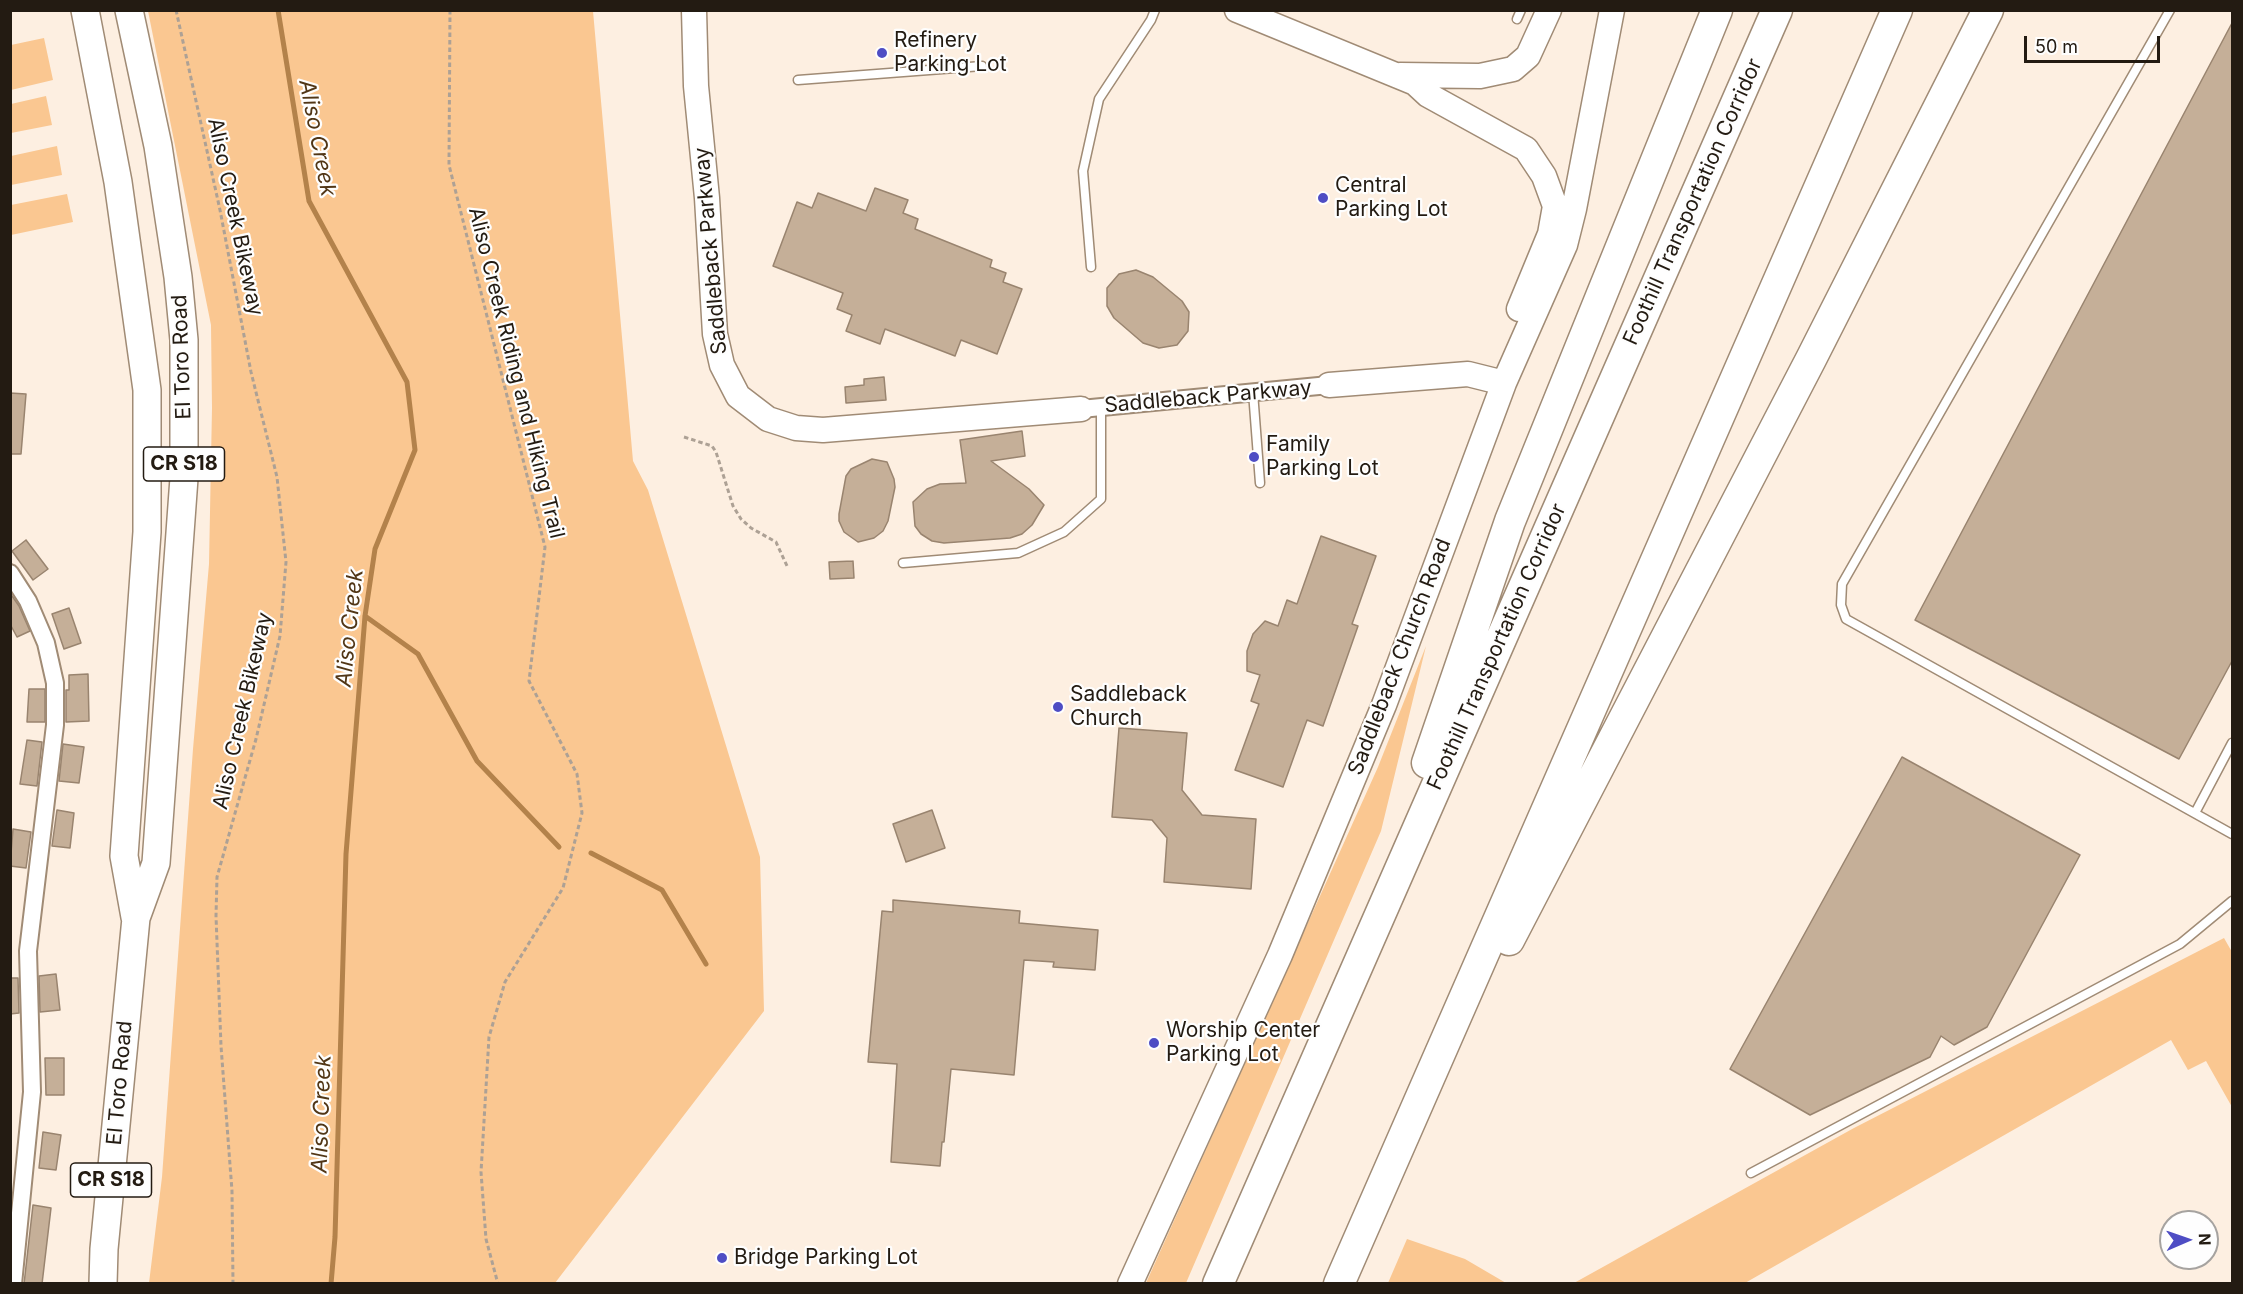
<!DOCTYPE html>
<style>
body{margin:0}
#map{position:relative;width:2243px;height:1294px;overflow:hidden;background:#fdefe1;font-family:Inter,sans-serif}
canvas{display:block}
.frame{position:absolute;inset:0;border:12px solid #231b12;pointer-events:none}
.north{position:absolute;left:2159px;top:1210px;width:60px;height:60px;box-sizing:border-box;background:#fefefe;border:2px solid #a6a3a0;border-radius:50%;rotate:88deg;font-size:16px;font-weight:700;line-height:24px;text-align:center;color:#231b12}
.north::after{content:'';display:block;margin:auto;width:21px;height:27px;background:#4e4dc4;clip-path:polygon(50% 0,100% 100%,50% 72%,0 100%)}
.scale{position:absolute;left:2024px;top:36px;width:136px;height:27px;box-sizing:border-box;border:3px solid #231b12;border-top:0;padding-left:8px;font-size:18px;line-height:21px;white-space:nowrap;color:#231b12;-webkit-text-stroke:4px #fefefe;paint-order:stroke}
</style>
<div id="map">
<canvas width="2243" height="1294"></canvas>
<div class="frame"></div>
<div class="north">N</div>
<div class="scale">50 m</div>
</div>
<script>
const ctx = document.querySelector('canvas').getContext('2d');
ctx.lineJoin = 'round';
function fillPath(path, color) {
  ctx.fillStyle = color;
  ctx.fill(path, 'evenodd');
}
function toPath(rows) {
  const path = new Path2D();
  for (const r of rows) {
    path.moveTo(r[0], r[1]);
    for (let i = 2; i < r.length; i += 2) path.lineTo(r[i], r[i + 1]);
  }
  return path;
}
function stroke(path, color, width, dash) {
  ctx.strokeStyle = color;
  ctx.lineWidth = width;
  ctx.lineCap = dash ? 'butt' : 'round';
  ctx.setLineDash(dash || []);
  ctx.stroke(path);
}
function label(font, color, halo, rows, align = 'center') {
  ctx.font = font + ' Inter,sans-serif';
  ctx.lineWidth = 4.5;
  ctx.setLineDash([]);
  ctx.textBaseline = 'middle';
  ctx.strokeStyle = halo;
  ctx.fillStyle = color;
  for (const [text, x, y, turn = 0] of rows) {
    ctx.save();
    ctx.translate(x, y);
    ctx.rotate((+turn || 0) * Math.PI / 180);
    ctx.textAlign = isNaN(turn) ? turn : align;
    if (halo) ctx.strokeText(text, 0, 0);
    ctx.fillText(text, 0, 0);
    ctx.restore();
  }
}
fillPath(toPath([
 [148,11,593,11,633,461,648,490,760,857,764,1011,555,1283,149,1283,162,1177,193,749,209,564,212,408,211,325],
 [44,38,53,80,11,90,11,45],
 [46,96,52,125,11,133,11,104],
 [57,146,62,175,11,185,11,156],
 [67,194,73,222,11,235,11,205],
 [1426,646,1381,831,1186,1283,1146,1283,1378,767],
 [2224,938,2232,952,2232,1107,2206,1061,2188,1070,2171,1040,1745,1283,1574,1283,1854,1128],
 [1407,1239,1465,1259,1506,1283,1388,1283]
]), '#fac791');
stroke(toPath([
 [278,10,309,201,407,382,415,450,375,549,365,616,346,854,335,1237,331,1284],
 [365,616,418,654,477,761,559,847],
 [591,853,662,890,706,964]
]), '#b3824b', 5);
const building = toPath([
 [2232,23,2232,661,2179,759,1915,620,2232,23],
 [875,188,908,200,903,213,918,219,915,229,992,260,990,267,1006,273,1003,282,1022,289,997,354,961,340,955,356,885,329,880,344,846,331,852,315,837,309,843,293,773,266,797,202,812,208,818,193,866,211,875,188],
 [1136,270,1153,277,1182,301,1189,312,1188,331,1177,345,1159,348,1143,343,1114,318,1107,306,1107,288,1119,274,1136,270],
 [884,377,886,400,846,403,845,387,864,385,864,379,884,377],
 [10,393,26,394,21,454,10,454,10,393],
 [1022,431,1025,456,991,461,1029,489,1044,505,1032,525,1022,534,1010,538,944,543,932,541,921,534,915,526,913,502,927,489,940,484,966,483,960,440,1022,431],
 [872,459,887,462,894,479,895,487,888,521,883,531,874,538,858,542,844,532,839,521,839,514,846,476,851,469,872,459],
 [1321,536,1376,556,1352,624,1358,626,1323,726,1307,720,1283,787,1235,770,1259,704,1251,701,1260,675,1247,671,1247,651,1253,634,1265,621,1278,626,1287,600,1297,604,1321,536],
 [26,540,48,569,33,580,12,551,26,540],
 [853,561,854,578,830,579,829,562,853,561],
 [10,593,19,606,30,631,17,637,10,624,10,593],
 [69,608,81,643,64,649,52,614,69,608],
 [88,674,89,721,66,722,66,690,69,690,69,675,88,674],
 [29,689,45,689,45,722,27,722,29,689],
 [1119,728,1187,733,1182,790,1202,815,1256,819,1251,889,1164,882,1167,838,1152,820,1112,817,1119,728],
 [27,740,42,742,37,786,20,784,27,740],
 [63,744,84,747,79,783,59,781,63,744],
 [1902,757,2080,855,1987,1027,1954,1045,1941,1036,1930,1057,1810,1115,1730,1069,1902,757],
 [57,810,74,813,70,848,52,846,57,810],
 [932,810,945,848,906,862,893,824,932,810],
 [13,829,31,832,26,868,10,866,13,829],
 [893,900,1020,911,1019,923,1098,930,1095,970,1053,967,1054,962,1024,960,1014,1075,951,1069,944,1142,942,1142,940,1166,891,1162,897,1064,868,1062,882,911,893,912,893,900],
 [56,974,60,1010,40,1012,39,976,56,974],
 [10,978,18,978,19,1013,10,1014,10,978],
 [45,1058,64,1058,64,1095,46,1095,45,1058],
 [43,1132,61,1135,56,1170,39,1168,43,1132],
 [33,1205,51,1208,42,1284,24,1284,33,1205]
]);
fillPath(building, '#c5af98');
stroke(building, '#99846f', 1.5);
const lane = toPath([
 [2170,10,1842,584,1841,605,1846,619,2232,834],
 [1517,19,1521,10],
 [798,80,982,66],
 [1091,267,1083,171,1099,99,1151,20,1155,10],
 [1253,392,1260,483],
 [903,563,1018,553,1064,532,1101,499,1101,407],
 [2195,813,2232,743],
 [1751,1173,2180,944,2232,901]
]);
const street = toPath([
 [1081,409,1329,385],
 [10,573,28,601,46,643,55,683,55,725,28,951,32,1092,13,1284]
]);
const secondary = toPath([
 [694,10,696,86,707,198,715,334,722,365,738,396,768,419,796,428,823,430,1081,409],
 [1237,10,1415,83,1428,95,1526,149,1544,176,1555,206,1550,234,1519,309],
 [1400,75,1480,76,1513,69,1528,56,1549,10],
 [1329,385,1468,374,1504,383],
 [1130,1284,1280,955,1384,705,1504,383,1565,245,1574,209,1612,10]
]);
const primary = toPath([
 [85,10,118,182,147,390,147,532,124,856,135,917],
 [103,1284,104,1249,136,918,156,863,184,478,184,340,178,277,158,146,129,10]
]);
const highway = toPath([
 [1427,763,1510,521,1717,10],
 [1509,940,1811,359,1988,10],
 [1218,1284,1777,10],
 [1339,1284,1897,10]
]);
stroke(lane, '#a08b75', 11);
stroke(street, '#a08b75', 20);
stroke(secondary, '#a08b75', 27);
stroke(primary, '#a08b75', 30);
stroke(highway, '#a08b75', 33);
stroke(toPath([
 [176,10,220,210,251,372,277,477,286,562,280,636,256,739,217,877,216,916,221,1046,232,1191,233,1284],
 [450,10,449,165,545,547,529,681,577,774,582,813,563,888,505,982,489,1037,481,1172,486,1239,498,1284],
 [684,437,712,446,716,452,733,506,741,519,751,528,776,542,787,566]
]), '#ada195', 3, [4.5, 3]);
stroke(lane, '#fff', 8);
stroke(street, '#fff', 16);
stroke(secondary, '#fff', 24);
stroke(primary, '#fff', 27);
stroke(highway, '#fff', 30);
for (const [x, y, r, color] of [
 [882,53,6,"#4e4dc4"],
 [1323,198,6,"#4e4dc4"],
 [1254,457,6,"#4e4dc4"],
 [1058,707,6,"#4e4dc4"],
 [1154,1043,6,"#4e4dc4"],
 [722,1258,6,"#4e4dc4"]
]) {
  const dot = new Path2D();
  dot.arc(x, y, r, 0, 2 * Math.PI);
  ctx.fillStyle = color;
  ctx.fill(dot);
  stroke(dot, '#fefefe', 2);
}
for (const [x, y, w] of [
 [184,464,81],
 [111,1180,81]
]) {
  const box = new Path2D();
  box.roundRect(x - w / 2, y - 17, w, 34, 4.5);
  ctx.fillStyle = '#fefefe';
  ctx.fill(box);
  stroke(box, '#231b12', 1.5);
}
label('bold 20px', '#231b12', null, [
 ["CR S18",184,464],
 ["CR S18",111,1180]
]);
label('21px', '#231b12', '#fefefe', [
 ["Refinery",894,41],
 ["Parking Lot",894,65],
 ["Central",1335,186],
 ["Parking Lot",1335,210],
 ["Family",1266,445],
 ["Parking Lot",1266,469],
 ["Saddleback",1070,695],
 ["Church",1070,719],
 ["Worship Center",1166,1031],
 ["Parking Lot",1166,1055],
 ["Bridge Parking Lot",734,1258]
], 'left');
label('21px', '#231b12', '#fefefe', [
 ["Foothill Transportation Corridor",1693,202,-66],
 ["Aliso Creek Bikeway",235,217,78],
 ["Saddleback Parkway",711,251,-95],
 ["El Toro Road",182,357,-92],
 ["Aliso Creek Riding and Hiking Trail",516,373,76],
 ["Saddleback Parkway",1208,397,-5],
 ["Foothill Transportation Corridor",1497,647,-66],
 ["Saddleback Church Road",1400,657,-69],
 ["Aliso Creek Bikeway",243,711,-77],
 ["El Toro Road",120,1083,-85]
]);
label('italic 22px', '#513616', '#fefefe', [
 ["Aliso Creek",317,138,79],
 ["Aliso Creek",350,628,-84],
 ["Aliso Creek",322,1114,-88]
]);
</script>
